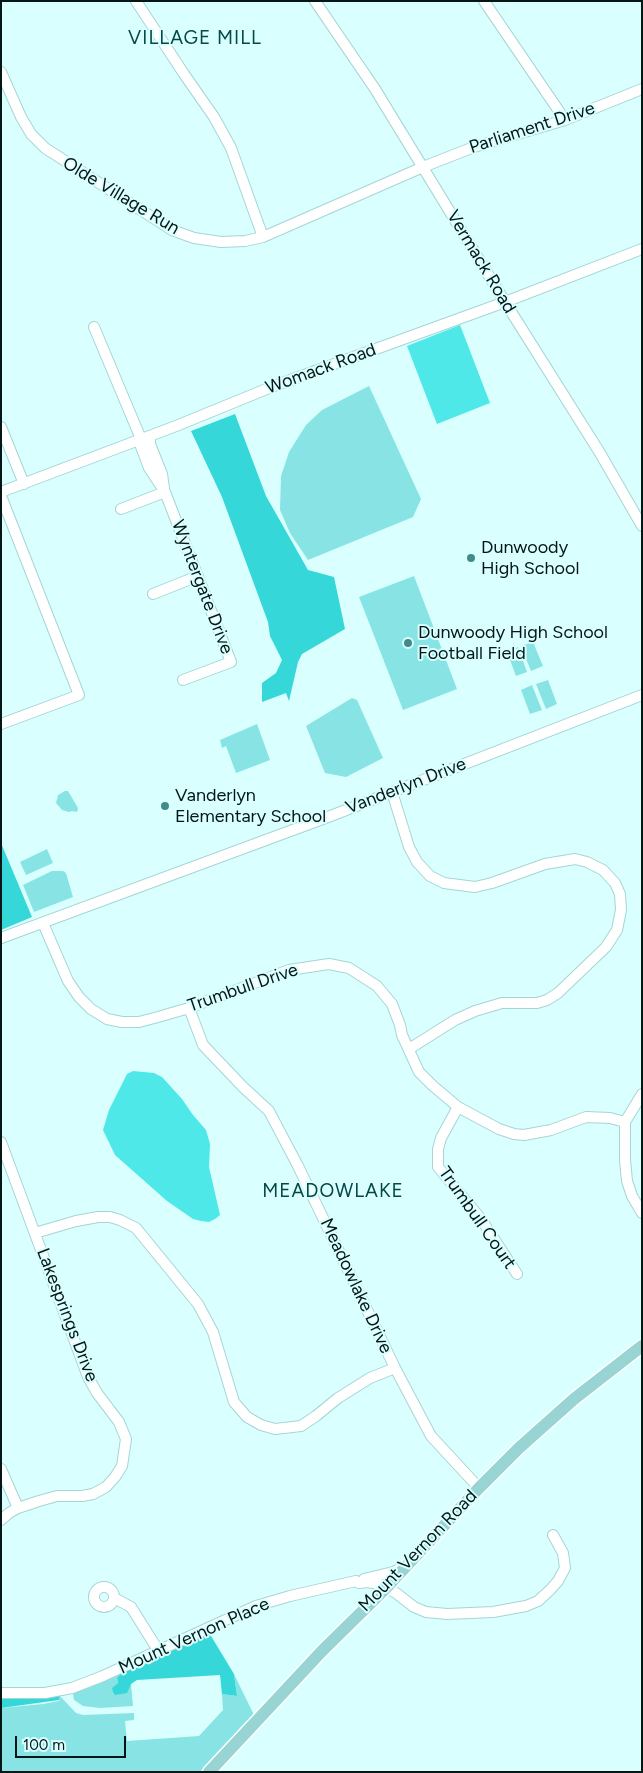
<!DOCTYPE html>
<style>
body{margin:0}
#map{position:relative;width:643px;height:1773px;overflow:hidden;background:#d9ffff;font-family:Figtree,sans-serif}
canvas{display:block}
.frame{position:absolute;inset:0;border:2px solid #051616;pointer-events:none}
.scale{position:absolute;left:15px;top:1736px;width:111px;height:22px;box-sizing:border-box;border:2px solid #051616;border-top:0;padding-left:6px;font-size:15px;line-height:18px;white-space:nowrap;color:#051616;-webkit-text-stroke:4px #d9ffff;paint-order:stroke}
</style>
<div id="map">
<canvas width="643" height="1773"></canvas>
<div class="frame"></div>
<div class="scale">100 m</div>
</div>
<script>
const ctx = document.querySelector('canvas').getContext('2d');
ctx.lineJoin = 'round';
function fillPath(path, color) {
  ctx.fillStyle = color;
  ctx.fill(path, 'evenodd');
}
function toPath(rows) {
  const path = new Path2D();
  for (const r of rows) {
    if (r.length === 3) {
      path.moveTo(r[0] + r[2], r[1]);
      path.arc(r[0], r[1], r[2], 0, 2 * Math.PI);
      continue;
    }
    path.moveTo(r[0], r[1]);
    for (let i = 2; i < r.length; i += 2) path.lineTo(r[i], r[i + 1]);
  }
  return path;
}
function stroke(path, color, width, dash) {
  ctx.strokeStyle = color;
  ctx.lineWidth = width;
  ctx.lineCap = dash ? 'butt' : 'round';
  ctx.setLineDash(dash || []);
  ctx.stroke(path);
}
function label(font, color, halo, rows, align = 'center') {
  ctx.font = font + ' Figtree,sans-serif';
  ctx.lineWidth = 4;
  ctx.setLineDash([]);
  ctx.textBaseline = 'middle';
  ctx.strokeStyle = halo;
  ctx.fillStyle = color;
  for (const [text, x, y, turn = 0] of rows) {
    ctx.save();
    ctx.translate(x, y);
    ctx.rotate((+turn || 0) * Math.PI / 180);
    ctx.textAlign = isNaN(turn) ? turn : align;
    if (halo) ctx.strokeText(text, 0, 0);
    ctx.fillText(text, 0, 0);
    ctx.restore();
  }
}
fillPath(toPath([
 [369,386,421,499,413,517,308,560,290,533,280,510,281,476,289,452,306,425,322,410],
 [414,576,457,689,403,710,359,597],
 [533,642,543,666,531,671,521,646],
 [518,647,527,672,516,676,507,652],
 [548,680,557,704,546,709,536,684],
 [532,685,542,710,530,714,521,690],
 [352,698,357,700,383,758,346,777,325,773,306,726],
 [257,724,270,760,236,773,226,746,222,748,220,740],
 [65,791,68,791,71,796,78,808,77,812,72,811,69,812,62,810,56,803,58,795],
 [47,849,53,863,26,875,20,862],
 [52,871,63,871,66,873,73,897,34,912,23,885],
 [124,1670,117,1678,118,1683,113,1688,131,1684,133,1706,100,1708,83,1706,74,1700,73,1694,77,1689],
 [234,1674,254,1715,200,1772,1,1772,1,1708,43,1704,59,1701,60,1696,76,1713,83,1715,134,1713,134,1720,125,1721,127,1741,199,1736,223,1710,222,1694,237,1696]
]), '#88e4e4');
fillPath(toPath([
 [235,414,266,496,308,570,334,577,345,629,302,654,298,662,289,701,286,693,262,702,262,683,276,673,282,660,270,636,268,622,222,497,191,431],
 [1,843,32,917,1,930],
 [208,1631,234,1674,237,1696,222,1694,220,1675,137,1680,131,1684,127,1693,115,1695,113,1692,112,1688,118,1683,117,1678,124,1670],
 [58,1694,60,1696,59,1700,1,1708,1,1698]
]), '#36d7d8');
fillPath(toPath([
 [460,325,490,403,437,424,407,346],
 [133,1071,154,1073,162,1077,182,1099,193,1115,206,1130,210,1144,209,1167,220,1215,215,1219,209,1222,201,1221,193,1219,167,1201,115,1155,103,1130,109,1110,127,1074]
]), '#4ee8e9');
const minor = toPath([
 [136,1,184,74,214,117,231,148,263,237],
 [315,1,375,89,505,302,600,453,642,526],
 [484,1,565,120],
 [1,72,21,117,31,134,45,148,172,230,194,238,221,242,245,241,263,237,423,167,474,147,565,120,642,89],
 [94,327,141,439],
 [1,427,24,484],
 [150,436,150,444,162,474,164,488],
 [136,441,140,444,149,468,165,492,231,662,183,680],
 [1,492,176,426,274,386,505,302,642,249],
 [1,496,79,695,1,724],
 [121,509,165,492],
 [153,594,198,576],
 [392,792,409,847,417,862,430,876,444,883,475,887,492,883,545,864,575,859,587,862,603,870,615,883,620,894,621,910,617,930,606,947,558,993,547,1000,537,1003,502,1003,475,1011,455,1020,409,1049],
 [43,923,68,981,79,997,91,1009,107,1019,122,1022,139,1022,158,1017,189,1008,289,970,329,964,349,968,377,986,392,1004,400,1025,402,1035,419,1072,432,1085,458,1107,471,1114,499,1129,514,1134,524,1135,551,1130,586,1117,610,1118,625,1122],
 [1,938,328,817,642,695],
 [189,1008,203,1045,243,1087,269,1111,298,1166,395,1368,431,1436,479,1488],
 [642,1094,625,1122,625,1160,627,1181,632,1196,642,1213],
 [458,1107,441,1138,438,1149,438,1167,481,1219,517,1274],
 [1,1142,88,1377,97,1393,119,1422,126,1439,122,1466,115,1477,106,1487,93,1494,82,1496,57,1496,39,1501,18,1508,9,1513,1,1520],
 [35,1233,76,1221,98,1217,110,1217,120,1220,136,1228,198,1304,213,1332,234,1402,247,1417,261,1425,275,1429,301,1426,316,1416,338,1398,370,1378,395,1368],
 [1,1469,18,1508],
 [364,1579,393,1572,402,1568],
 [104,1597,10],
 [114,1598,131,1607,158,1650],
 [1,1693,45,1693,72,1688,103,1676,256,1606,290,1596,356,1581,359,1583,368,1582,378,1584,396,1593,414,1607,426,1612,447,1614,493,1612,526,1606,538,1601,550,1590,558,1581,565,1568,563,1553,553,1535]
]);
const major = toPath([
 [209,1772,322,1651,386,1588,479,1488,519,1448,574,1399,642,1346]
]);
stroke(minor, '#a6d5d4', 12);
stroke(major, '#fff', 15);
stroke(minor, '#fff', 10);
stroke(major, '#98d4d4', 12);
for (const [x, y, r, color] of [
 [471,558,5,"#438b8b"],
 [408,643,5,"#438b8b"],
 [165,806,5,"#438b8b"]
]) {
  const dot = new Path2D();
  dot.arc(x, y, r, 0, 2 * Math.PI);
  ctx.fillStyle = color;
  ctx.fill(dot);
  stroke(dot, '#d9ffff', 2);
}
label('18px', '#051616', '#d9ffff', [
 ["Parliament Drive",532,128,-18],
 ["Olde Village Run",121,196,31],
 ["Vermack Road",481,262,59],
 ["Womack Road",321,369,-20],
 ["Wyntergate Drive",202,587,69],
 ["Vanderlyn Drive",406,786,-21],
 ["Trumbull Drive",243,988,-19],
 ["Trumbull Court",477,1218,55],
 ["Meadowlake Drive",356,1286,65],
 ["Lakesprings Drive",67,1315,69],
 ["Mount Vernon Road",418,1551,-46],
 ["Mount Vernon Place",194,1636,-24]
]);
label('18px', '#051616', '#d9ffff', [
 ["Dunwoody",481,548],
 ["High School",481,569],
 ["Dunwoody High School",418,633],
 ["Football Field",418,654],
 ["Vanderlyn",175,796],
 ["Elementary School",175,817]
], 'left');
ctx.letterSpacing = '1px';
label('19px', '#054848', '#d9ffff', [
 ["VILLAGE MILL",195,38],
 ["MEADOWLAKE",333,1191]
]);
ctx.letterSpacing = '0px';
</script>
